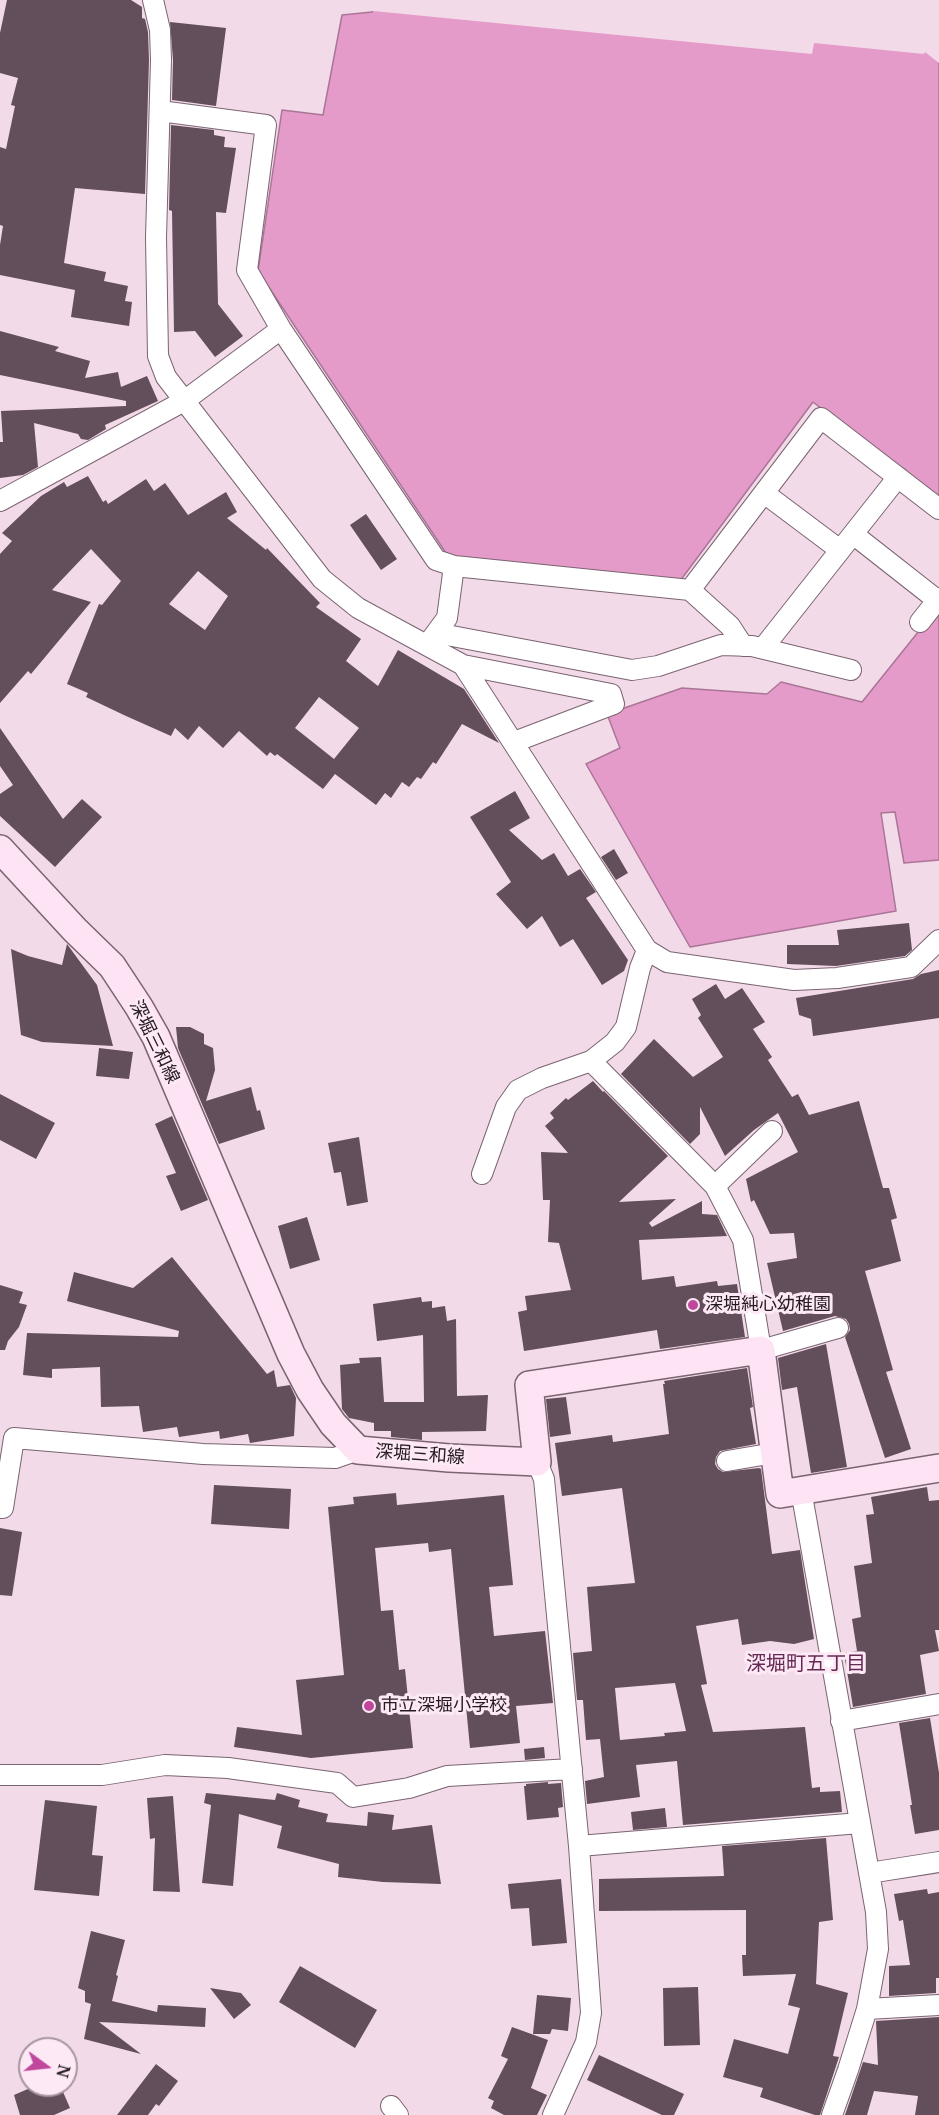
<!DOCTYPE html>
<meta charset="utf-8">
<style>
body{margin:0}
#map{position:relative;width:939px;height:2115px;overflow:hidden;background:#f3dae9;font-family:"Noto Serif",serif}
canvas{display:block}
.north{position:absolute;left:18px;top:2037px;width:60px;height:60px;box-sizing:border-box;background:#fde8f5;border:2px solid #a696a0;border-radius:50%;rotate:105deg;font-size:16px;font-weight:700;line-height:24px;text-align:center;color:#241b20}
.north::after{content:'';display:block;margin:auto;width:21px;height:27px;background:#c0479b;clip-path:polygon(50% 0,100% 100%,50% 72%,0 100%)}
</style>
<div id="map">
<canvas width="939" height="2115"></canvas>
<div class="north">N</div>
</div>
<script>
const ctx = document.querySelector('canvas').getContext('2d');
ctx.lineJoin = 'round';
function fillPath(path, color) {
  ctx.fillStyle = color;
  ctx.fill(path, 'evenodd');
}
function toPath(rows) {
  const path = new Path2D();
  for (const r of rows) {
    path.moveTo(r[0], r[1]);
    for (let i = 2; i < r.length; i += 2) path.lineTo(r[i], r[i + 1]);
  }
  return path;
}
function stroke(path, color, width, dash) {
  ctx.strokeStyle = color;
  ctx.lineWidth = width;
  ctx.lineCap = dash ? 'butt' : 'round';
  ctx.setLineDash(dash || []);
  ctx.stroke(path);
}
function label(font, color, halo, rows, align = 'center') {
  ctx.font = font + ' "Noto Serif","Noto Sans JP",serif';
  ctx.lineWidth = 6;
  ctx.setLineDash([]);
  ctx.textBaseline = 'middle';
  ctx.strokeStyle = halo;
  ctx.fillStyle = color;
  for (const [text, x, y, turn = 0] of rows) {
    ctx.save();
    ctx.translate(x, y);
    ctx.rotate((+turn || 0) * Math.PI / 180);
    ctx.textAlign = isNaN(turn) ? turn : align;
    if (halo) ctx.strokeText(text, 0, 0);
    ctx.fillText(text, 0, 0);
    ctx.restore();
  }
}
const water = toPath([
 [374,0,939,0,939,501,813,402,680,581,448,556,258,271,282,110,323,115,342,15,372,12,374,0],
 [939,606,939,860,904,863,895,812,881,813,896,911,690,947,586,764,620,748,607,714,682,688,767,694,781,682,862,702,939,606]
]);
fillPath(water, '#e49bc9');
stroke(water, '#aa7596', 1.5);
fillPath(toPath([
 [371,0,939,0,939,63,925,52,924,54,814,43,812,54,363,10,369,10]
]), '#f3dae9');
fillPath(toPath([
 [7,0,131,0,142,7,142,18,145,19,148,32,149,60,145,194,75,188,64,263,106,272,104,281,128,286,125,301,132,302,129,326,71,317,75,290,0,275,0,245,3,226,0,225,0,147,6,149,15,106,11,105,18,78,0,73,0,33],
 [170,22,226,28,216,106,172,100,173,60],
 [171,125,214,130,214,135,225,137,224,147,236,148,226,213,216,212,218,304,243,336,215,357,195,331,174,332,172,211,169,210],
 [0,331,59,347,55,351,90,361,85,378,118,372,121,387,147,376,158,401,105,425,106,429,88,440,81,439,78,434,34,423,38,467,23,475,0,478,0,442,3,442,1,411,126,406,126,401,0,375],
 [88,476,103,502,106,500,108,504,146,479,154,491,165,483,188,515,226,492,237,512,227,518,266,550,267,548,320,603,316,607,361,639,346,661,378,686,398,650,464,689,499,743,462,724,436,764,433,762,421,779,417,777,409,787,402,782,391,798,385,793,376,805,335,774,323,789,277,754,275,756,270,752,267,756,239,731,223,748,199,726,188,740,175,728,171,736,126,716,86,697,88,693,67,684,99,604,102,605,121,581,91,549,52,590,91,602,31,674,28,671,0,703,0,554,12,541,2,533,41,496,64,482,67,487],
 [198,571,228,596,205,630,169,604],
 [319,697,359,728,334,759,295,728],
 [366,514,397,559,381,570,350,525],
 [0,728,63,819,82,799,102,817,55,867,0,816,0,794,13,785,0,766],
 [515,791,530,818,509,830,542,860,554,853,568,876,580,869,596,892,586,898,628,960,624,971,602,985,573,939,560,947,542,916,527,929,496,894,511,882,470,817],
 [614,849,628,873,616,880,601,857],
 [909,923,912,950,905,956,836,966,787,964,787,945,839,945,837,930],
 [67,944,97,985,113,1046,42,1042,21,1035,11,949,28,956,62,965],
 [939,970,939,1018,813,1036,811,1019,799,1015,796,998,913,979,921,974],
 [716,984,725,999,742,988,765,1022,753,1029,772,1057,768,1060,792,1097,798,1094,809,1115,859,1101,883,1188,889,1188,897,1218,891,1220,901,1261,865,1271,893,1370,886,1372,911,1449,885,1458,845,1337,850,1330,849,1324,846,1319,835,1316,783,1331,767,1263,797,1258,794,1233,770,1234,754,1200,751,1202,746,1179,798,1152,778,1113,754,1130,725,1156,700,1107,700,1134,690,1144,621,1074,654,1039,693,1077,723,1057,698,1018,701,1015,692,999],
 [176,1027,190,1027,204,1034,204,1044,213,1048,215,1070,206,1101,251,1087,257,1111,260,1110,265,1129,219,1144,178,1048],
 [99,1048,133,1052,129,1079,96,1076],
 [593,1081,603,1092,604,1091,668,1156,619,1202,676,1199,649,1223,652,1227,702,1201,702,1214,717,1215,727,1236,639,1240,642,1280,674,1276,676,1287,717,1281,718,1286,737,1284,745,1337,660,1349,657,1330,524,1351,518,1312,527,1310,525,1296,571,1290,559,1243,548,1242,550,1200,543,1200,541,1152,568,1153,545,1126,554,1118,550,1113,566,1098,568,1100],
 [0,1094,55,1123,36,1159,0,1140],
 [172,1116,208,1200,181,1211,166,1176,176,1173,155,1124],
 [359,1137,368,1202,347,1206,341,1172,334,1173,328,1143],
 [307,1217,320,1260,290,1269,278,1226],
 [172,1257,267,1374,274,1370,277,1387,290,1385,296,1398,294,1436,250,1443,248,1434,220,1439,219,1431,179,1437,177,1427,143,1432,139,1406,101,1407,100,1367,52,1369,52,1378,23,1375,27,1333,178,1337,179,1331,67,1301,74,1272,133,1288],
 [0,1285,23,1292,19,1303,27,1305,19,1327,8,1341,5,1350,0,1350],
 [421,1297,422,1302,432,1301,432,1308,445,1306,447,1321,456,1319,457,1396,488,1395,486,1431,422,1432,422,1440,391,1437,391,1431,374,1431,374,1423,349,1418,342,1409,340,1365,360,1363,359,1358,381,1357,384,1402,424,1402,423,1335,377,1341,373,1304],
 [826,1344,847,1467,811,1473,797,1387,782,1390,778,1358],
 [747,1368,753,1407,750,1408,756,1444,720,1451,716,1457,715,1464,718,1469,723,1472,759,1468,761,1469,772,1554,800,1550,814,1639,794,1644,770,1641,742,1645,738,1619,696,1626,707,1684,701,1685,713,1732,805,1727,812,1788,820,1787,820,1792,840,1791,842,1812,683,1825,677,1761,636,1765,640,1797,587,1804,585,1781,604,1777,600,1739,586,1740,583,1700,577,1700,573,1653,592,1651,587,1587,635,1583,622,1488,562,1496,555,1443,612,1435,613,1442,669,1434,663,1384,665,1384,664,1381],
 [675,1683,686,1731,664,1733,665,1736,620,1740,615,1688],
 [566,1397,571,1434,550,1437,546,1399],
 [214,1485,291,1489,289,1529,211,1524],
 [927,1487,929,1501,939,1500,939,1630,935,1630,939,1651,920,1655,926,1694,853,1707,844,1653,857,1651,852,1619,861,1617,854,1566,872,1563,866,1515,874,1514,871,1497],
 [396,1493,397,1505,504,1495,513,1585,489,1587,494,1636,545,1631,553,1703,516,1706,520,1743,470,1748,451,1549,429,1552,428,1543,375,1548,381,1611,393,1610,399,1670,405,1669,413,1748,311,1758,234,1747,237,1727,302,1735,296,1680,344,1675,328,1507,354,1504,353,1497],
 [0,1528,22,1532,12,1596,0,1595],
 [930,1718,939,1773,939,1830,915,1834,910,1805,912,1805,899,1723],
 [544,1747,545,1758,525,1760,524,1749],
 [548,1782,548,1784,561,1783,563,1807,558,1808,559,1817,527,1820,524,1786,526,1786,526,1784],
 [206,1793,275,1800,277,1793,300,1800,298,1807,328,1814,326,1822,367,1826,368,1812,394,1815,392,1830,432,1825,441,1884,383,1882,338,1877,339,1864,277,1848,282,1826,239,1814,233,1886,202,1883,211,1805,204,1803],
 [173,1796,180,1892,153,1891,155,1838,150,1839,147,1798],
 [45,1800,97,1806,92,1855,103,1856,99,1896,34,1890],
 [665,1808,667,1827,633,1830,631,1812],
 [826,1838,833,1920,819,1922,816,1984,848,1993,833,2056,839,2057,820,2115,815,2115,760,2097,763,2088,723,2077,734,2039,788,2054,800,2008,788,2005,796,1974,743,1976,742,1955,746,1955,746,1910,599,1911,599,1879,724,1876,722,1846],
 [561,1879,567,1943,532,1946,529,1908,511,1909,508,1884],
 [927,1889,928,1894,939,1892,939,1978,936,1978,936,1993,889,1996,889,1966,910,1965,903,1920,899,1921,894,1894],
 [91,1931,125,1940,116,1975,118,1976,112,2001,157,2012,158,2005,206,2008,205,2027,99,2022,141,2054,84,2039,91,2004,85,2002,85,1991,78,1988],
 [300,1966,377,2010,355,2048,279,2002],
 [698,1987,700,2045,664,2046,663,1988],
 [210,1988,241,1993,251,2005,234,2019],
 [537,1995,571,1998,568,2031,552,2029,550,2034,533,2034],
 [939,2017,939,2115,915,2115,918,2096,874,2091,867,2115,845,2115,863,2062,878,2065,876,2021],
 [512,2027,548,2040,531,2088,547,2095,537,2115,504,2115,491,2108,494,2101,488,2098,508,2059,501,2056],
 [599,2055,684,2094,674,2115,662,2115,587,2080],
 [156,2064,178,2081,159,2106,156,2104,148,2115,117,2115],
 [37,2085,60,2085,70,2108,54,2115,20,2115,14,2095]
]), '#634e5b');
const street = toPath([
 [153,0,160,30,161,60,156,237,158,356,166,377,322,579,358,608,463,665,647,950,667,962,794,980,837,978,911,967,939,940],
 [160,111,266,125,247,270,281,329,436,560,454,566,690,590,821,418,939,509],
 [764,493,840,550],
 [0,501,184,401,281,329],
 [853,534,937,600],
 [690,590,730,626,743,646],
 [920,622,939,598],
 [436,633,632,670,658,666,721,645,752,646,851,670],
 [430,641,447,618,454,566],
 [763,648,898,477],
 [463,665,611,694,614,704,514,742],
 [647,950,640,968,626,1027,615,1042,591,1061,715,1186,743,1240,761,1350,838,1328],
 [482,1174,506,1107,518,1090,542,1078,591,1061],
 [715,1186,772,1131],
 [727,1461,774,1453],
 [537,1462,544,1479,579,1846,591,2013,586,2042,553,2115],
 [801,1490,876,1912,878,1949,867,2009,848,2070,832,2115],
 [0,1508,3,1508,14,1438,203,1454,335,1458,358,1450],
 [841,1721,939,1704],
 [0,1775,102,1775,165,1765,228,1768,337,1783,353,1797,409,1788,447,1776,572,1769],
 [579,1846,860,1823],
 [869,1873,939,1862],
 [867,2009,939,2005],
 [391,2106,398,2115]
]);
const secondary = toPath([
 [0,849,75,930,112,966,139,1007,156,1037,291,1354,310,1390,333,1424,358,1450,449,1458,537,1462,529,1385,761,1350,780,1494,939,1468]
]);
stroke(street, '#7a6471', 22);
stroke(secondary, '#7a6471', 30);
stroke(street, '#fff', 20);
stroke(secondary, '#fee3f4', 27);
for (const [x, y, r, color] of [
 [693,1305,6,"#c0479b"],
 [369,1706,6,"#c0479b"]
]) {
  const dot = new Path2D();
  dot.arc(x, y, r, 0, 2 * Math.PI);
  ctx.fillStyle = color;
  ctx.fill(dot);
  stroke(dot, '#fde8f5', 2);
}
label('18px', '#241b20', '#fde8f5', [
 ["深堀三和線",154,1042,64],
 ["深堀三和線",420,1455,4]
]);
label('18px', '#241b20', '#fde8f5', [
 ["深堀純心幼稚園",705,1305],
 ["市立深堀小学校",381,1706]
], 'left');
label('20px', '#652a52', '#fde8f5', [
 ["深堀町五丁目",806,1664]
]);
</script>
